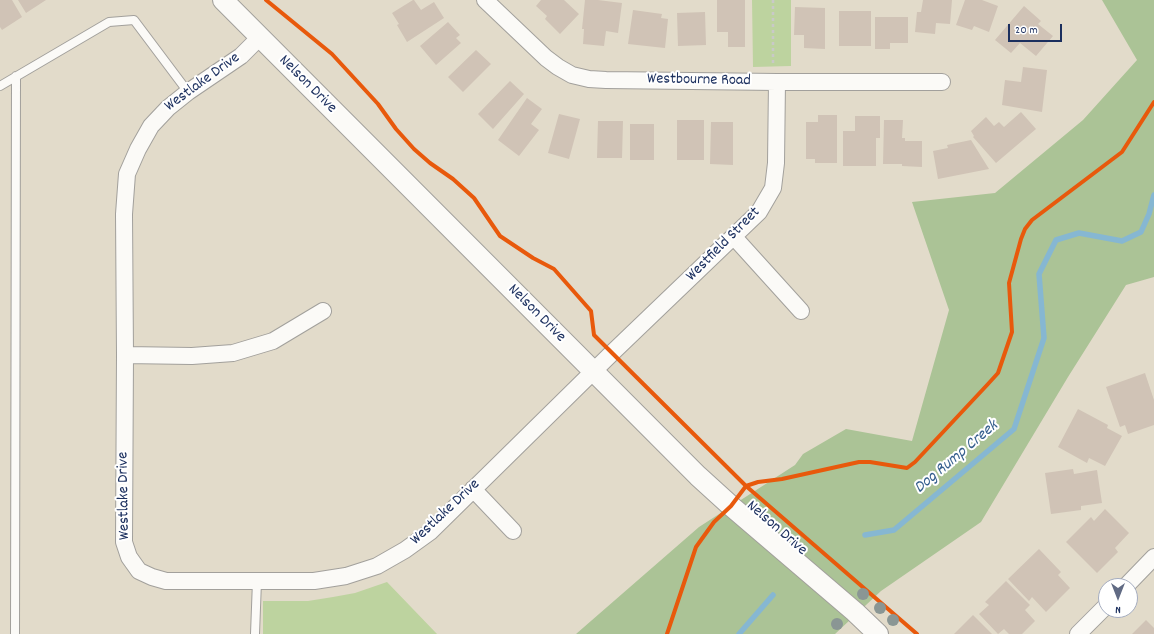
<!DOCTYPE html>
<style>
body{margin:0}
#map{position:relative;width:1154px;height:634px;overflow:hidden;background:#e2dbca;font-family:Dekko,sans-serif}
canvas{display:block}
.north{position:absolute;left:1098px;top:578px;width:40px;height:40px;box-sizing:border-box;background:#fff;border:1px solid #a4acbf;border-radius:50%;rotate:180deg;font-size:11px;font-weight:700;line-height:16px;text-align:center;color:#1b2f5e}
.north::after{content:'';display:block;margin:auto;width:14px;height:18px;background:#616b84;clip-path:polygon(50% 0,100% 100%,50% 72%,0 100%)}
.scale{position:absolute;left:1008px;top:24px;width:54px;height:18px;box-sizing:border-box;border:2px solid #1b2f5e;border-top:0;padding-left:5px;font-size:12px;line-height:14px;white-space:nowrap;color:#1b2f5e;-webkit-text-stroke:3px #fff;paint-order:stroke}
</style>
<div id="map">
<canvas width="1154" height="634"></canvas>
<div class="north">N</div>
<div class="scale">20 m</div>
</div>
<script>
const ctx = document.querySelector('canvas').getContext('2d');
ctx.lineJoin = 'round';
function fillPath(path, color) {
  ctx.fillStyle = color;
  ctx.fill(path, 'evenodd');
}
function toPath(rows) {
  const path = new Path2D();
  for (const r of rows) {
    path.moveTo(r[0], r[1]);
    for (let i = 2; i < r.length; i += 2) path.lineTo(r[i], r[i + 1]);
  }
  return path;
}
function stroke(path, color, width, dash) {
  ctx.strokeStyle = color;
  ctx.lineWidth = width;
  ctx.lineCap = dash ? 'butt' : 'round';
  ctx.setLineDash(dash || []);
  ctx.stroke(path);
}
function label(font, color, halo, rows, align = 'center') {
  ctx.font = font + ' Dekko,sans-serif';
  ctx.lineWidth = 4;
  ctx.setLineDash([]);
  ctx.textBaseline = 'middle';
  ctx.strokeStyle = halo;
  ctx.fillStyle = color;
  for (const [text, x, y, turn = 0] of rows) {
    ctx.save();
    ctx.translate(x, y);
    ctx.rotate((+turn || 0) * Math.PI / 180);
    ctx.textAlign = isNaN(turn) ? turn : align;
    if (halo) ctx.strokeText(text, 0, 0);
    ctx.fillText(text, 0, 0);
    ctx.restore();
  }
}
fillPath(toPath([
 [752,0,791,0,791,66,753,67],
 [387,582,437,634,263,634,263,601,308,601,333,597,355,593]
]), '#bdd39f');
fillPath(toPath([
 [1102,0,1154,0,1154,277,1126,285,1068,377,981,522,881,591,835,634,576,634,699,527,795,465,803,454,846,429,912,441,949,310,912,202,995,193,1083,120,1137,60]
]), '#abc396');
stroke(toPath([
 [865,535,894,530,1014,429,1044,338,1039,274,1056,240,1079,233,1122,241,1141,232,1149,214,1154,195],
 [739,634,773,595]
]), '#86b7d2', 5.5);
fillPath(toPath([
 [0,0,12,0,22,17,2,30,0,27],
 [18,0,46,0,26,13],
 [413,0,414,0,421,10,434,2,444,18,407,42,397,25,399,24,392,13],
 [541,0,564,0,579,14,560,34,545,19,547,16,536,6],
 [585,0,598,0,622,3,618,33,606,31,604,46,583,44,584,29,582,29],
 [717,0,745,0,745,47,728,47,728,32,717,32],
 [923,0,952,0,950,24,936,23,935,34,915,32,917,12,921,12],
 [965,0,982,0,998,6,989,32,974,26,972,30,956,25],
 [1024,6,1041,21,1038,24,1053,36,1036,56,1020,43,1011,53,995,40],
 [795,7,825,8,825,49,804,48,804,35,794,35],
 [633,10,662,14,661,18,668,19,665,48,628,44],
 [839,11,871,11,871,46,839,46],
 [705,12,706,45,678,46,677,13],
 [875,17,908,17,908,43,890,43,890,49,875,49],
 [448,22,460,35,456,38,461,43,436,65,420,46],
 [476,50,491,64,463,92,448,77],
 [1023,67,1047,70,1042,112,1002,105,1005,80,1021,82],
 [510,81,524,94,493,129,478,114],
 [527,98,542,109,531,124,539,130,519,156,498,140],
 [1021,112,1036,129,996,163,973,137,974,136,971,131,986,117,994,126,999,122,1004,127],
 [559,114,580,119,569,159,548,153],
 [818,115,837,115,837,163,815,163,815,159,806,159,806,122,818,122],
 [855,116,880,116,880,138,876,138,876,166,843,166,843,131,855,131],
 [677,120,704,120,704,160,677,160],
 [884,120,903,120,902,138,905,138,905,141,922,141,922,167,902,166,902,164,883,164],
 [598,121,623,121,622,158,597,158],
 [711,122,733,122,733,165,710,164],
 [630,124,654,124,654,160,630,160],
 [971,140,989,169,938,179,933,151,948,148,947,145],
 [1145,373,1154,400,1154,425,1128,434,1125,425,1120,427,1106,387],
 [1078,409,1108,425,1107,428,1122,436,1105,466,1089,458,1087,463,1058,447],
 [1073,469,1074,474,1097,470,1102,503,1081,506,1081,510,1051,514,1045,473],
 [1105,509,1129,533,1115,548,1118,552,1097,573,1066,542,1091,517,1094,521],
 [1039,549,1061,572,1058,575,1070,588,1046,612,1032,597,1029,601,1008,579],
 [1006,581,1030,605,1025,610,1035,621,1022,634,1009,634,1004,629,998,634,979,614,989,605,985,602],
 [973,615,992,634,954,634],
 [1146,620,1154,628,1154,634,1132,634]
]), '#d0c3b6');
const service = toPath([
 [0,86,109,22,134,20,188,92],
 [15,634,16,76],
 [255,634,257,581]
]);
const minor = toPath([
 [485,0,546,58,558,67,572,75,589,79,606,80,777,82,942,82],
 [260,37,241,56,188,92,168,108,151,126,138,149,127,174,124,214,125,355,124,542,129,557,139,571,152,577,166,581,314,581,346,576,377,566,405,550,430,532,613,352,759,212,773,188,776,163,777,82],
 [734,237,801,311],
 [125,355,192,356,233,353,273,341,323,311],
 [473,489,513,531],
 [1126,586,1154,557],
 [1078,634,1106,606]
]);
const tertiary = toPath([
 [223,0,698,476,731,506,855,612,878,634]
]);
stroke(service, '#a2a09c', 10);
stroke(minor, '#a2a09c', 18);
stroke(tertiary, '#a2a09c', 22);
stroke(toPath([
 [773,0,773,66]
]), '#c9c9c8', 2.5, [3, 3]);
stroke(service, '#fbfaf7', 8);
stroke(minor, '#fbfaf7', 16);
stroke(tertiary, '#fbfaf7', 20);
stroke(toPath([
 [266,0,332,54,378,104,396,129,414,149,430,163,453,179,474,198,500,236,533,258,554,269,591,311,594,335,746,486,917,634],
 [667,634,696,547,714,522,731,506,746,486,758,482,782,479,859,462,870,462,907,468,915,462,988,384,998,373,1012,332,1009,283,1021,239,1025,229,1032,220,1122,152,1154,102]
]), '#e8590c', 4);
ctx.fillStyle = '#8a9694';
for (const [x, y] of [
 [863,594],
 [880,608],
 [893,620],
 [837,624]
]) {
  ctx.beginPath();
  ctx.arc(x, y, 6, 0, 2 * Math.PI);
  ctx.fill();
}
label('16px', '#1b2f5e', '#fff', [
 ["Westbourne Road",699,81,1],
 ["Westlake Drive",203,83,-36],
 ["Nelson Drive",307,85,45],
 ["Westfield Street",724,245,-45],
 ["Nelson Drive",536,314,45],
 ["Westlake Drive",125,496,-91],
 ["Westlake Drive",446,513,-43],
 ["Nelson Drive",776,529,41]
]);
label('italic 17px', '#365f8e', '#fff', [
 ["Dog Rump Creek",957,458,-40]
]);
</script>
